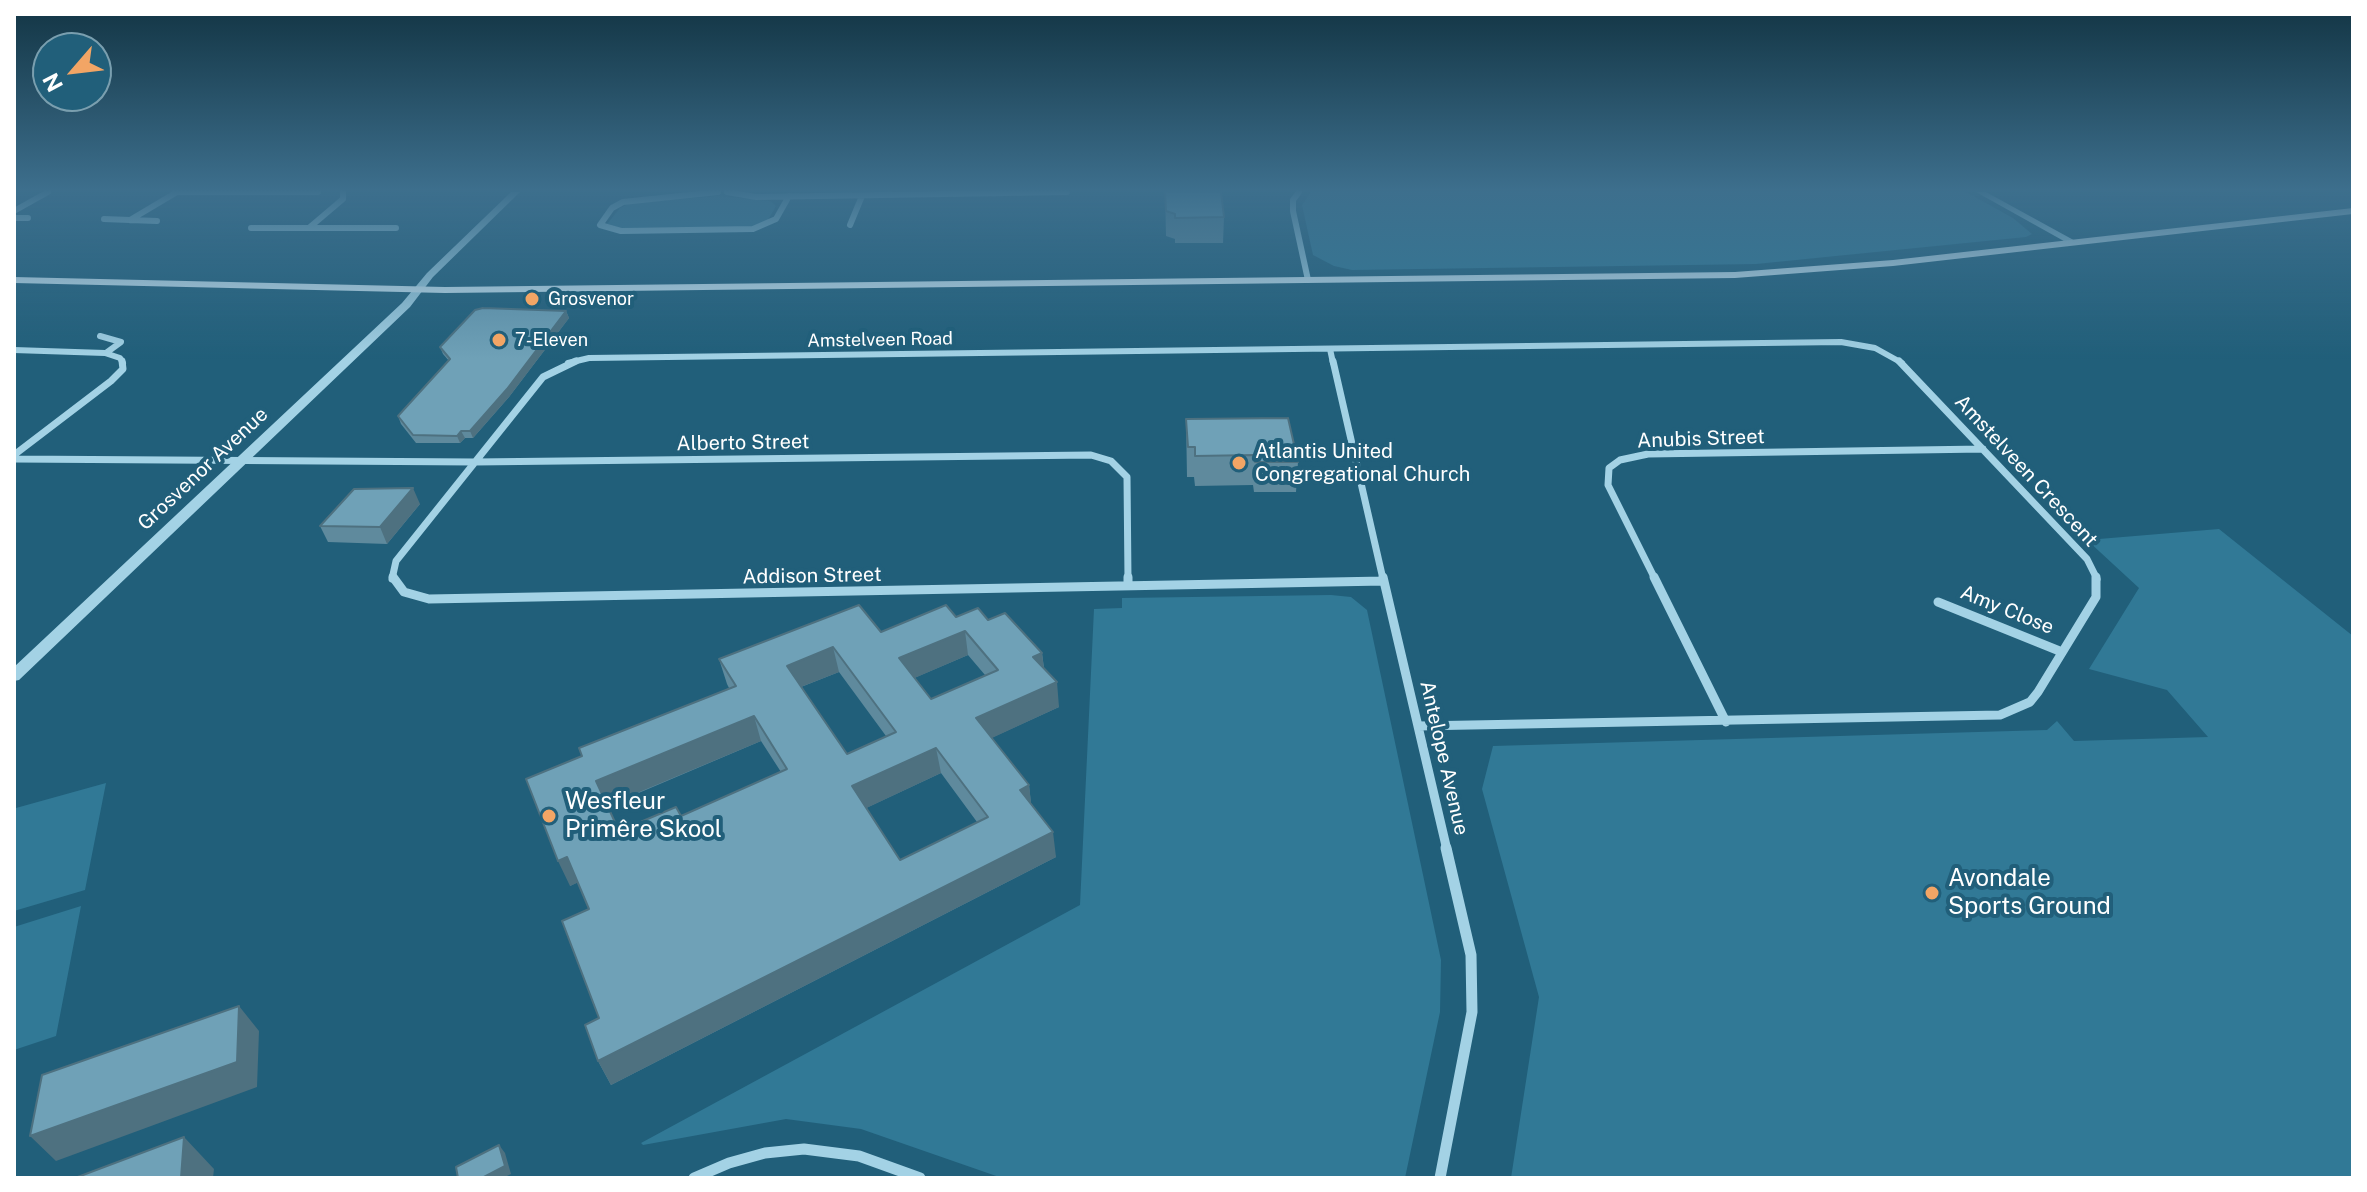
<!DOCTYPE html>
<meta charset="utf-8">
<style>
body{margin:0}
#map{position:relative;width:2367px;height:1192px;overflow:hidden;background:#215f7a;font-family:"Public Sans",sans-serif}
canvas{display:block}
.frame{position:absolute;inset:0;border:16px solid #fff;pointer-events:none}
.north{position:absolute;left:32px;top:32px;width:80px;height:80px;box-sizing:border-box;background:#215f7a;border:2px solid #7a9faf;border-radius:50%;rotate:242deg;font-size:22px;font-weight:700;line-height:32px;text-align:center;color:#fff}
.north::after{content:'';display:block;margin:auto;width:28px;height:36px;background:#f2a565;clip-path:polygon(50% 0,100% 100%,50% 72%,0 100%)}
</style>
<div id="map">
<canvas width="2367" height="1192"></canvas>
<div class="frame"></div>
<div class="north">N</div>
</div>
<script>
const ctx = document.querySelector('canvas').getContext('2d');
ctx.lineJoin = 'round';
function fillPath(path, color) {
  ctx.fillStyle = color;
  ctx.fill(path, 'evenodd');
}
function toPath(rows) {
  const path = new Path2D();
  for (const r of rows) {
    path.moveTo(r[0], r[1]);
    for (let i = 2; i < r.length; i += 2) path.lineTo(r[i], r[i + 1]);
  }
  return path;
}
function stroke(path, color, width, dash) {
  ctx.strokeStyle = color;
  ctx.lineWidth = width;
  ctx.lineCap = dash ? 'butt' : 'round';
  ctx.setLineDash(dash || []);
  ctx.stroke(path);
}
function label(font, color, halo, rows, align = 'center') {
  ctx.font = font + ' "Public Sans",sans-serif';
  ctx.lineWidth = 8;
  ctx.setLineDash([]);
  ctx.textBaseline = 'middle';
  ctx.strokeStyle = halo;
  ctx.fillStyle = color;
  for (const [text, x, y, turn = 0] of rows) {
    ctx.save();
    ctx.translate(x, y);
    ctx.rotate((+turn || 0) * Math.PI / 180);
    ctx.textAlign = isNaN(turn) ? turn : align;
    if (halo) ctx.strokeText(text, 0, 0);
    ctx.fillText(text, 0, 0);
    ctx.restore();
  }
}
fillPath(toPath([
 [1311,192,1966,192,2013,218,2032,234,2026,237,1756,264,1352,270,1334,266,1313,255,1302,205],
 [719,196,770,201,776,206,768,220,752,227,621,228,607,224,620,208,630,203],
 [2219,529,2353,636,2353,1178,1511,1178,1539,997,1482,789,1493,746,2047,730,2057,721,2074,741,2208,737,2167,690,2089,669,2139,588,2087,540],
 [1331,595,1351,597,1367,610,1441,960,1440,1012,1405,1178,1002,1178,861,1129,786,1119,643,1145,641,1143,1080,905,1094,609,1122,608,1122,598],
 [106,783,85,890,14,911,16,808],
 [81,906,56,1036,14,1050,14,927]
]), '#317996');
stroke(toPath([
 [175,192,318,192],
 [718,192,623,202,612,208,600,225,621,231,753,229,776,219,789,196],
 [727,192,756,197,1067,192],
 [1299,192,1293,200,1293,211,1308,280],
 [14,211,48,192],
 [14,218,28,218],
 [104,219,157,221],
 [130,220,177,192],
 [850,225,862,196],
 [310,227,343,199,343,192],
 [251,228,396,228],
 [100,336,121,342,106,353],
 [1330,349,1333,363],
 [14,350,105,353,120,358,123,363],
 [568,363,589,358,1841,342,1875,348,1902,363]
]), '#a3d2e5', 6);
stroke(toPath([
 [1333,361,1383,579],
 [1899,361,2087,559,2097,579],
 [14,455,111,381,123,369,122,361],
 [14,459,475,462,1091,455,1111,461,1127,477,1128,579],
 [392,579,396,561,543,377,576,361],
 [1655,579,1608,485,1609,468,1620,460,1648,454,1983,449]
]), '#a3d2e5', 7);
stroke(toPath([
 [393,577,404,592,429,599,1384,581],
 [1128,577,1128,586],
 [1383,577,1447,850],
 [1654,577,1726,722],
 [1938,602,2062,652],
 [1418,726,2000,715,2030,702,2038,692,2096,597,2096,577]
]), '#a3d2e5', 9);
stroke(toPath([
 [694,1178,729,1163,765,1153,804,1149,859,1156,920,1178],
 [1440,1178,1472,1012,1471,955,1446,848]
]), '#a3d2e5', 11);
fillPath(toPath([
 [511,192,520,192,433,277,410,307,19,680,14,681,14,667,402,303,427,273,511,192],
 [1976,192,1986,192,2079,243,2071,245,1976,192]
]), '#a3d2e5');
fillPath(toPath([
 [2353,208,2353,214,1893,266,1735,278,445,293,14,283,14,277,445,287,1735,272,1893,260,2353,208]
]), '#cde8f5');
fillPath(toPath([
 [1165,192,1224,217,1223,243,1175,243,1175,239,1166,236],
 [566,311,569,318,509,397,473,438,465,438,460,443,416,443,401,424,398,416,449,361,443,354,440,347],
 [1186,419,1298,462,1296,492,1254,492,1253,485,1195,486,1194,477,1187,477],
 [420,504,387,544,328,542,320,526],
 [956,617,988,620,1042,653,1044,668,1059,707,991,738,1029,785,1031,804,1056,857,611,1085,598,1061,599,1018,589,909,578,882,570,886,582,757,729,688,727,684,719,659,881,632],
 [968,655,985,675,931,699,914,678],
 [839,672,886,736,847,754,801,687],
 [761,741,781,772,681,816,619,831,608,806],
 [941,773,977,822,900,860,866,808]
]), '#5f8a9d');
fillPath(toPath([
 [566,311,569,318,509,397,473,438,470,431],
 [461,431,465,438,460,443,457,436],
 [413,488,420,504,387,544,380,527],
 [965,631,968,655,903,683,899,658],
 [833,647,839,672,793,690,787,666],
 [1042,653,1045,678,1033,657],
 [1057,682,1059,707,979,744,976,718],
 [754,716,761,741,606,806,596,781],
 [936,748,941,773,858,812,852,786],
 [1029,785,1032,811,1020,790],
 [1053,832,1056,857,611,1085,598,1061],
 [567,857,579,882,570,886,558,861],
 [239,1006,259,1031,257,1087,56,1161,30,1136],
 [184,1137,214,1169,213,1178,181,1178],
 [499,1145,505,1153,511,1174,503,1178,482,1178]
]), '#4e7180');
const building = toPath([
 [1165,192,1221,192,1224,217,1175,218,1175,214,1166,211,1165,192],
 [483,308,566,311,507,389,470,431,461,431,457,436,413,435,398,416,450,359,440,347,475,310,483,308],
 [1288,418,1298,462,1255,462,1255,455,1195,456,1195,447,1188,447,1186,419,1288,418],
 [413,488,380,527,320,526,354,489,413,488],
 [859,605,881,632,946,605,956,617,978,608,988,620,1005,613,1042,653,1033,657,1057,682,976,718,1029,785,1020,790,1053,832,598,1061,585,1025,599,1018,562,921,589,909,567,857,558,861,526,779,582,756,579,748,736,686,719,659,859,605],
 [965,631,998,670,931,699,899,658,965,631],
 [833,647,896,732,847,754,787,666,833,647],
 [754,716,787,769,681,816,676,807,619,831,596,781,754,716],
 [936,748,988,817,900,860,852,786,936,748],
 [239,1006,237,1062,30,1136,42,1075,239,1006],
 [184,1137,181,1178,75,1178,184,1137],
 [499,1145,505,1166,482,1178,458,1178,456,1167,499,1145]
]);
fillPath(building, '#6fa1b7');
stroke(building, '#4e7180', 2);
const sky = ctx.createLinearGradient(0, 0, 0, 359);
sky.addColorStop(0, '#123443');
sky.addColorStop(0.53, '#3d6f8d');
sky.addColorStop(1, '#3d6f8d00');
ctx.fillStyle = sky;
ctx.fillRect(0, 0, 2367, 359);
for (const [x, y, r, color] of [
 [532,299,8,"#f2a565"],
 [499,340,8,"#f2a565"],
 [1239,463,8,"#f2a565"],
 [549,816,8,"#f2a565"],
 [1932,893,8,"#f2a565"]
]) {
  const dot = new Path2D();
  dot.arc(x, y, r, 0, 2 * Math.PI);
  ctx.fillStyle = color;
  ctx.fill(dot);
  stroke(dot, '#215f7a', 3);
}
label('18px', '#fff', '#215f7a', [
 ["Grosvenor",548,299],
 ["7-Eleven",515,340]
], 'left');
label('18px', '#fff', '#215f7a', [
 ["Amstelveen Road",880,340,-1]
]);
label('20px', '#fff', '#215f7a', [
 ["Anubis Street",1701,439,-2],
 ["Alberto Street",743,443,-1],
 ["Grosvenor Avenue",203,469,-43],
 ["Amstelveen Crescent",2026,471,47],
 ["Addison Street",812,576,-1],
 ["Amy Close",2007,610,22],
 ["Antelope Avenue",1444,758,77]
]);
label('20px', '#fff', '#215f7a', [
 ["Atlantis United",1255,452],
 ["Congregational Church",1255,475]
], 'left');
label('24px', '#fff', '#215f7a', [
 ["Wesfleur",565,802],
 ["Primêre Skool",565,830],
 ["Avondale",1948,879],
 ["Sports Ground",1948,907]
], 'left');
</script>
